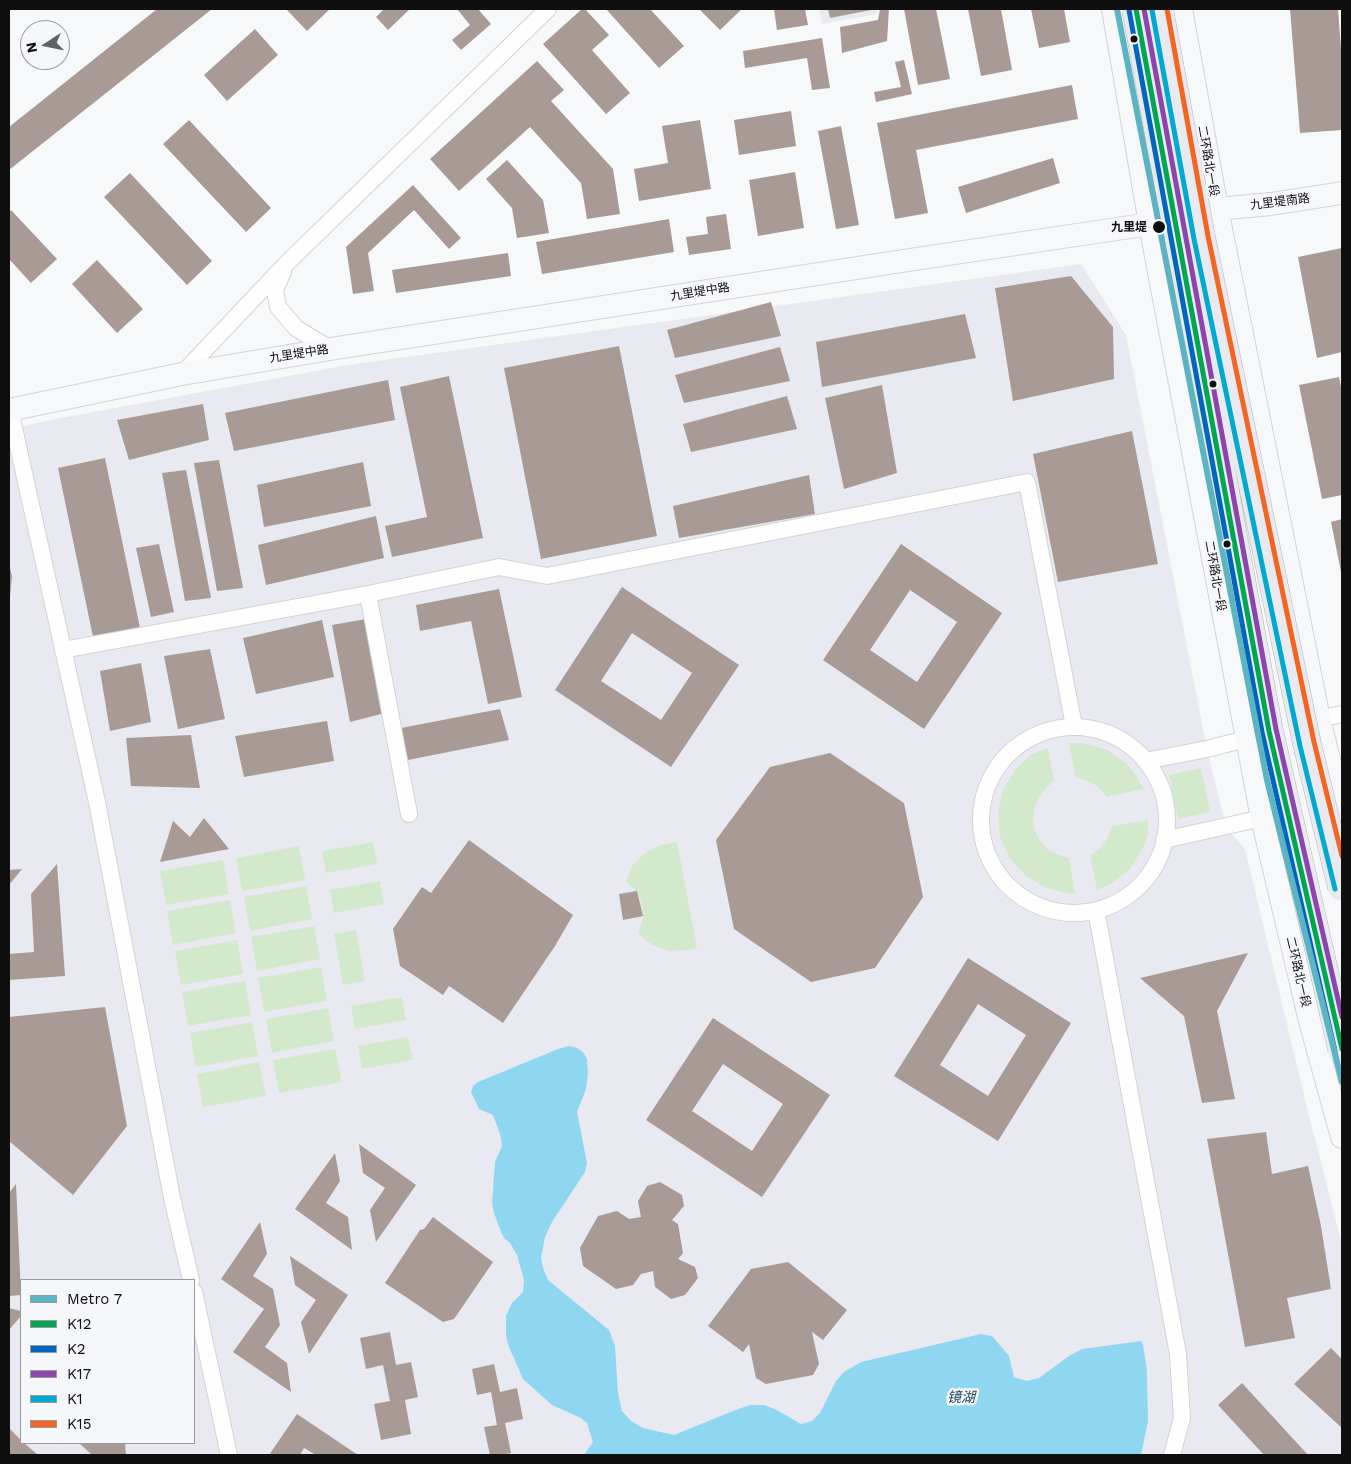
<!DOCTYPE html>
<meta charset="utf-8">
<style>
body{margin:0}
#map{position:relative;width:1351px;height:1464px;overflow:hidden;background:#f7f8f9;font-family:"Work Sans",sans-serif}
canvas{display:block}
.frame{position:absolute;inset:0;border:10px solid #0f0f10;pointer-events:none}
.legend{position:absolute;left:20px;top:1279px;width:175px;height:165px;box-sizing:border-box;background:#f6f7fa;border:1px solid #9a9a9c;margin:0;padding:6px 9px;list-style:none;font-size:15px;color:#0f0f10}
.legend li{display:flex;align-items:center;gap:10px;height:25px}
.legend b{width:25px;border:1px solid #9a9a9c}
.north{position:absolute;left:20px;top:20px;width:50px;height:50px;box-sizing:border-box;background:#f6f7fa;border:1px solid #9a9a9c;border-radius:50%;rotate:259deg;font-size:14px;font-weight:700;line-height:20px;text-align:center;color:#0f0f10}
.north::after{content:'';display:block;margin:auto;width:18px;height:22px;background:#606162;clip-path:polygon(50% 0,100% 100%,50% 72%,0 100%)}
</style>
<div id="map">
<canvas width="1351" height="1464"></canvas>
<div class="frame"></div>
<ul class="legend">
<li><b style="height:6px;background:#5cb4c3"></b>Metro 7</li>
<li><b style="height:6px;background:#00a651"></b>K12</li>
<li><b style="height:6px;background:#0065bd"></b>K2</li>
<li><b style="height:6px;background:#8e44ad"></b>K17</li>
<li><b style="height:6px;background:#00a9ce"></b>K1</li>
<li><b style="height:6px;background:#f26522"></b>K15</li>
</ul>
<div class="north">N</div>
</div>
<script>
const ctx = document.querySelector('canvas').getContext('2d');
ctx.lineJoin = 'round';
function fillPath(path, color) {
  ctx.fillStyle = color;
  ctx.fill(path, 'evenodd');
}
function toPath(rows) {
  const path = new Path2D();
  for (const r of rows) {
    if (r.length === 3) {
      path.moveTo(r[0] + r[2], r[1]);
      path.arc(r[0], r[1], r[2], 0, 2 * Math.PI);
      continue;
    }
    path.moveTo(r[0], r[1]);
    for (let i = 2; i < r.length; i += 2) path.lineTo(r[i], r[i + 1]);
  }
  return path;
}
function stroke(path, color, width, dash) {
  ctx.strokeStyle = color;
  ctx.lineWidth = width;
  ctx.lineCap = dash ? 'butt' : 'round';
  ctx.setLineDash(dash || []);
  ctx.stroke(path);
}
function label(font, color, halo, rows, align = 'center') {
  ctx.font = font + ' "Work Sans","Noto Sans SC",sans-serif';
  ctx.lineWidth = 5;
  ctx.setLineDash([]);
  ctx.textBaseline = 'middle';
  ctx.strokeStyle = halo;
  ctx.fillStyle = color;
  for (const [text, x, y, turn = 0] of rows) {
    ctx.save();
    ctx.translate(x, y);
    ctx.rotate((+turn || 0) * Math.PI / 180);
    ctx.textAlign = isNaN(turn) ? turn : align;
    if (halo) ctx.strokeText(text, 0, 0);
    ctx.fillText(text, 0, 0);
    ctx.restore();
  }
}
fillPath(toPath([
 [819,9,877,9,877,14,822,24],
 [1081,264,1126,335,1207,749,1226,827,1245,849,1309,1116,1342,1244,1342,1455,9,1455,9,430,45,421,348,365],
 [21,1280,194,1280,194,1443,21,1443]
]), '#e9eaf1');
fillPath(toPath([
 [1069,743,1083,743,1108,750,1129,766,1137,777,1143,789,1107,797,1097,786,1086,780,1076,778],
 [1048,748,1054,781,1045,789,1039,798,1034,809,1033,820,1035,830,1039,839,1047,849,1058,855,1069,858,1075,893,1071,894,1046,888,1026,876,1010,859,1000,837,998,813,1003,790,1015,770,1032,754],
 [1201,768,1210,812,1178,819,1169,775],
 [1148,820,1148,834,1144,846,1130,869,1109,885,1097,890,1090,855,1099,849,1107,839,1112,826],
 [373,842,377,864,326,873,322,851],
 [677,842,697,948,688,950,670,951,652,945,638,934,643,918,643,909,638,893,626,881,632,866,645,853,660,845],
 [299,846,305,880,242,891,236,858],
 [223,860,229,894,166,905,160,871],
 [380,881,384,904,334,913,330,890],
 [306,886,312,919,250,931,244,897],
 [230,900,236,933,173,945,167,911],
 [314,926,320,959,257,971,251,937],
 [356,930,365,981,343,985,334,934],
 [237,940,243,974,181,985,175,951],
 [321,967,327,1001,264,1012,258,978],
 [245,981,251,1015,188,1026,182,992],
 [402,997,406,1020,355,1029,351,1006],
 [328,1008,334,1041,272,1053,266,1019],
 [252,1022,258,1056,196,1067,190,1033],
 [408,1037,413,1060,362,1069,358,1046],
 [335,1049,342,1082,279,1093,273,1060],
 [259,1062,266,1096,203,1107,197,1074]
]), '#d2eacb');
fillPath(toPath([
 [569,1046,577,1048,583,1052,587,1059,588,1073,586,1089,577,1112,587,1163,585,1172,552,1222,545,1237,541,1257,543,1268,548,1280,609,1330,615,1346,618,1393,622,1411,631,1421,643,1428,674,1435,733,1411,750,1405,764,1405,775,1409,801,1424,812,1421,820,1413,836,1381,844,1372,861,1362,981,1334,992,1336,1009,1356,1014,1377,1027,1381,1039,1378,1069,1356,1082,1349,1141,1341,1143,1345,1147,1371,1148,1421,1141,1455,584,1455,593,1442,587,1423,581,1418,552,1405,523,1379,509,1347,506,1336,506,1316,512,1303,523,1292,524,1280,517,1255,510,1243,505,1239,501,1232,494,1213,492,1203,495,1162,502,1146,500,1134,493,1115,479,1109,471,1092,473,1086,478,1082,558,1049]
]), '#8fd7f1');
fillPath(toPath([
 [157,9,212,9,9,170,9,127],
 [286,9,330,9,307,31],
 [384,9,410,9,388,30,376,17],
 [457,9,478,9,491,24,461,50,452,40,470,25],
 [582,9,585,9,609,35,592,50,630,93,606,114,543,44],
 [606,9,650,9,684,46,659,68],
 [699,9,742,9,720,30],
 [774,9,805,9,808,25,777,30],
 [828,9,871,9,871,10,830,18],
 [880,9,889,9,887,41,842,53,840,27,878,20],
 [904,9,936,9,950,79,918,85],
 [968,9,1001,9,1012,70,981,76],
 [1031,9,1064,9,1070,42,1039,48],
 [1290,9,1338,9,1342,62,1342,130,1300,133],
 [255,29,278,55,227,101,204,75],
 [822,38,830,88,812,90,807,58,745,68,743,51],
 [904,60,912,94,876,102,874,92,901,87,895,62],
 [537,61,564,90,551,101,613,169,620,214,587,219,581,183,530,127,459,191,430,159],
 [1072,85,1078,119,916,150,928,213,895,219,877,123],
 [791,111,796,146,739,155,734,120],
 [189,120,271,208,246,232,163,144],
 [700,120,711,189,639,201,634,169,668,163,662,126],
 [841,126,859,225,836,229,818,131],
 [1053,158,1060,183,966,213,958,187],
 [507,160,543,200,549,233,517,238,512,208,486,179],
 [795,172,804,228,758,236,749,180],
 [130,173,212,261,187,285,104,197],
 [413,185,461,238,449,249,414,210,368,253,374,291,353,294,346,247],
 [11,210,57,259,31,283,9,259,9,213],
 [726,214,731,249,689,255,686,237,708,234,706,217],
 [669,219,674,252,542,274,536,242],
 [1342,248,1342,352,1317,358,1298,257],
 [508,253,511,276,396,293,392,270],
 [97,260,143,309,117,333,72,284],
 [1071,276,1113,327,1114,379,1013,401,995,288],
 [771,302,781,336,675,358,667,330],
 [965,314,976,358,822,387,816,342],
 [619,346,657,536,541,559,504,368],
 [780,347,790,381,684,403,675,375],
 [449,376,483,538,392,557,385,526,427,517,400,387],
 [1339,377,1342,392,1342,495,1322,499,1299,385],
 [388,380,395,420,234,451,225,413],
 [882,385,897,473,844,489,825,398],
 [787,396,797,429,691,452,683,424],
 [203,404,209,440,129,460,117,420],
 [1132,431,1158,564,1058,582,1033,454],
 [105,458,140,628,93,637,58,468],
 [219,460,243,588,217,591,194,463],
 [363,462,371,506,264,527,257,485],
 [186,470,211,598,185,601,162,473],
 [809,475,815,514,679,538,673,506],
 [376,516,384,558,266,585,258,545],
 [1342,519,1342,572,1341,572,1331,522],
 [159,544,174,612,151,617,136,548],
 [901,544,1002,613,924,729,823,660],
 [910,590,957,622,917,682,870,650],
 [9,564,12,576,10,597,9,597],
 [622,587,739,665,671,767,555,690],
 [632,633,692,673,661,720,601,681],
 [499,589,522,697,488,704,471,621,420,631,416,605],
 [366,619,385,713,350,722,332,625],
 [322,620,334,677,256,694,243,638],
 [210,649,225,719,178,729,164,656],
 [141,663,151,722,110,731,100,671],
 [500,709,509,740,408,760,401,728],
 [327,721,334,761,244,777,235,736],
 [191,735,200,788,131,786,126,738],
 [830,753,904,803,923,897,875,968,811,982,734,929,716,840,770,767],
 [204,818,229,849,160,862,173,821,190,837],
 [469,840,573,915,555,946,503,1023,449,986,443,995,400,966,393,929,422,887,431,893],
 [57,864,65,976,9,980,9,954,34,952,31,894],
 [22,869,9,885,9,870],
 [637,891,643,916,623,920,619,894],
 [1248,953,1217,1011,1235,1099,1202,1103,1184,1016,1140,978],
 [968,958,1071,1023,998,1141,894,1076],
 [978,1004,1026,1035,988,1096,940,1065],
 [105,1007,127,1126,73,1195,9,1141,9,1017],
 [713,1018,830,1095,762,1197,646,1120],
 [723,1064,783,1104,752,1151,692,1111],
 [1266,1132,1272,1174,1308,1166,1321,1226,1331,1289,1287,1298,1295,1338,1245,1347,1207,1139],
 [359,1144,416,1185,376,1242,370,1210,385,1188,363,1173],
 [335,1153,340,1181,326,1203,348,1217,352,1250,295,1209],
 [660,1182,682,1195,684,1206,672,1220,678,1224,683,1253,678,1259,695,1267,698,1278,685,1295,671,1299,655,1287,653,1271,641,1274,633,1285,616,1289,583,1266,580,1248,598,1216,617,1211,629,1219,641,1217,638,1201,647,1186],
 [16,1184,21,1295,9,1296,9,1193],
 [433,1217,493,1262,454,1319,443,1322,385,1283,420,1230,424,1229],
 [260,1222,267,1254,253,1276,273,1289,280,1325,265,1347,287,1363,291,1392,233,1352,264,1309,221,1279],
 [290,1256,348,1295,309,1354,301,1322,316,1300,295,1285],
 [788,1262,847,1310,823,1340,812,1332,819,1364,813,1375,766,1384,756,1378,749,1344,743,1352,708,1326,751,1269],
 [9,1308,21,1311,21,1316,9,1330],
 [390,1332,396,1365,411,1362,418,1397,405,1400,411,1434,381,1440,374,1404,390,1401,383,1365,366,1369,360,1338],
 [1331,1348,1342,1359,1342,1428,1294,1384],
 [494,1364,500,1392,517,1388,523,1419,505,1423,511,1453,500,1455,490,1455,484,1427,497,1425,491,1392,477,1395,472,1369],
 [1242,1383,1308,1455,1264,1455,1218,1405],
 [297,1414,358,1455,316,1455,304,1448,300,1455,269,1455],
 [9,1428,21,1440,21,1443,24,1443,38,1455,9,1455],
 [79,1443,125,1443,126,1455,92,1455]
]), '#a89a95');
const street = toPath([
 [283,272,275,290,278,307,296,328,330,349],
 [182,374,287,263,548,9],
 [10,410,97,802,172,1198,191,1280],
 [368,594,409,814],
 [63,650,368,594,499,567,547,576,1027,482,1074,726],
 [1319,719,1342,714],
 [1074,820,93],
 [1145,761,1207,749,1246,739],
 [1164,840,1262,818],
 [1096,910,1178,1354,1182,1418,1172,1455],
 [194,1292,229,1455]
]);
const secondary = toPath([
 [1113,9,1150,224,1262,818,1310,1021,1342,1137],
 [1181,9,1217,209,1319,719,1342,812],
 [9,410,182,374,330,349,909,260,1150,224,1217,209,1271,204,1342,193]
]);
stroke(street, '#d2d3d4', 18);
stroke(secondary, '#d2d3d4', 24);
stroke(street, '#fefefe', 16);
stroke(secondary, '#f7f8fa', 22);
const highwayBridge = toPath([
 [1136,9,1269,731,1342,1049],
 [1159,9,1201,237,1307,744,1342,887]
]);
stroke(highwayBridge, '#b6b9c0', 29, []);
stroke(highwayBridge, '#e8eaf0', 28);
stroke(toPath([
 [1136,9,1269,731,1342,1049]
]), '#00a651', 5);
stroke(toPath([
 [1129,10,1262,732,1335,1051]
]), '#0065bd', 5);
stroke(toPath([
 [1144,9,1276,729,1342,1017]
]), '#8e44ad', 5);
stroke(toPath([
 [1152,10,1194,239,1300,746,1335,889]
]), '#00a9ce', 5);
stroke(toPath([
 [1167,9,1208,236,1314,742,1342,856]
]), '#f26522', 5);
stroke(toPath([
 [1117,9,1267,780,1342,1082]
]), '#5cb4c3', 6);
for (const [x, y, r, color] of [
 [1134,39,4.5,"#0f0f10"],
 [1159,227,7,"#0f0f10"],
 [1213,384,4.5,"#0f0f10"],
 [1227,544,4.5,"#0f0f10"]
]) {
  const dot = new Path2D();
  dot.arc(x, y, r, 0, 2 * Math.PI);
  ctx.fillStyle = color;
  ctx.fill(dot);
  stroke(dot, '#f6f7fa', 2);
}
label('12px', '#0f0f10', '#f6f7fa', [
 ["二环路北一段",1208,161,80],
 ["九里堤南路",1280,202,-7],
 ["九里堤中路",700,292,-9],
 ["九里堤中路",299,354,-9],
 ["二环路北一段",1215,576,80],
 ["二环路北一段",1298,972,77]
]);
label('bold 12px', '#0f0f10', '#f6f7fa', [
 ["九里堤",1147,227]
], 'right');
label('italic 14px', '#1c4858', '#f6f7fa', [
 ["镜湖",961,1398]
]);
</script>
